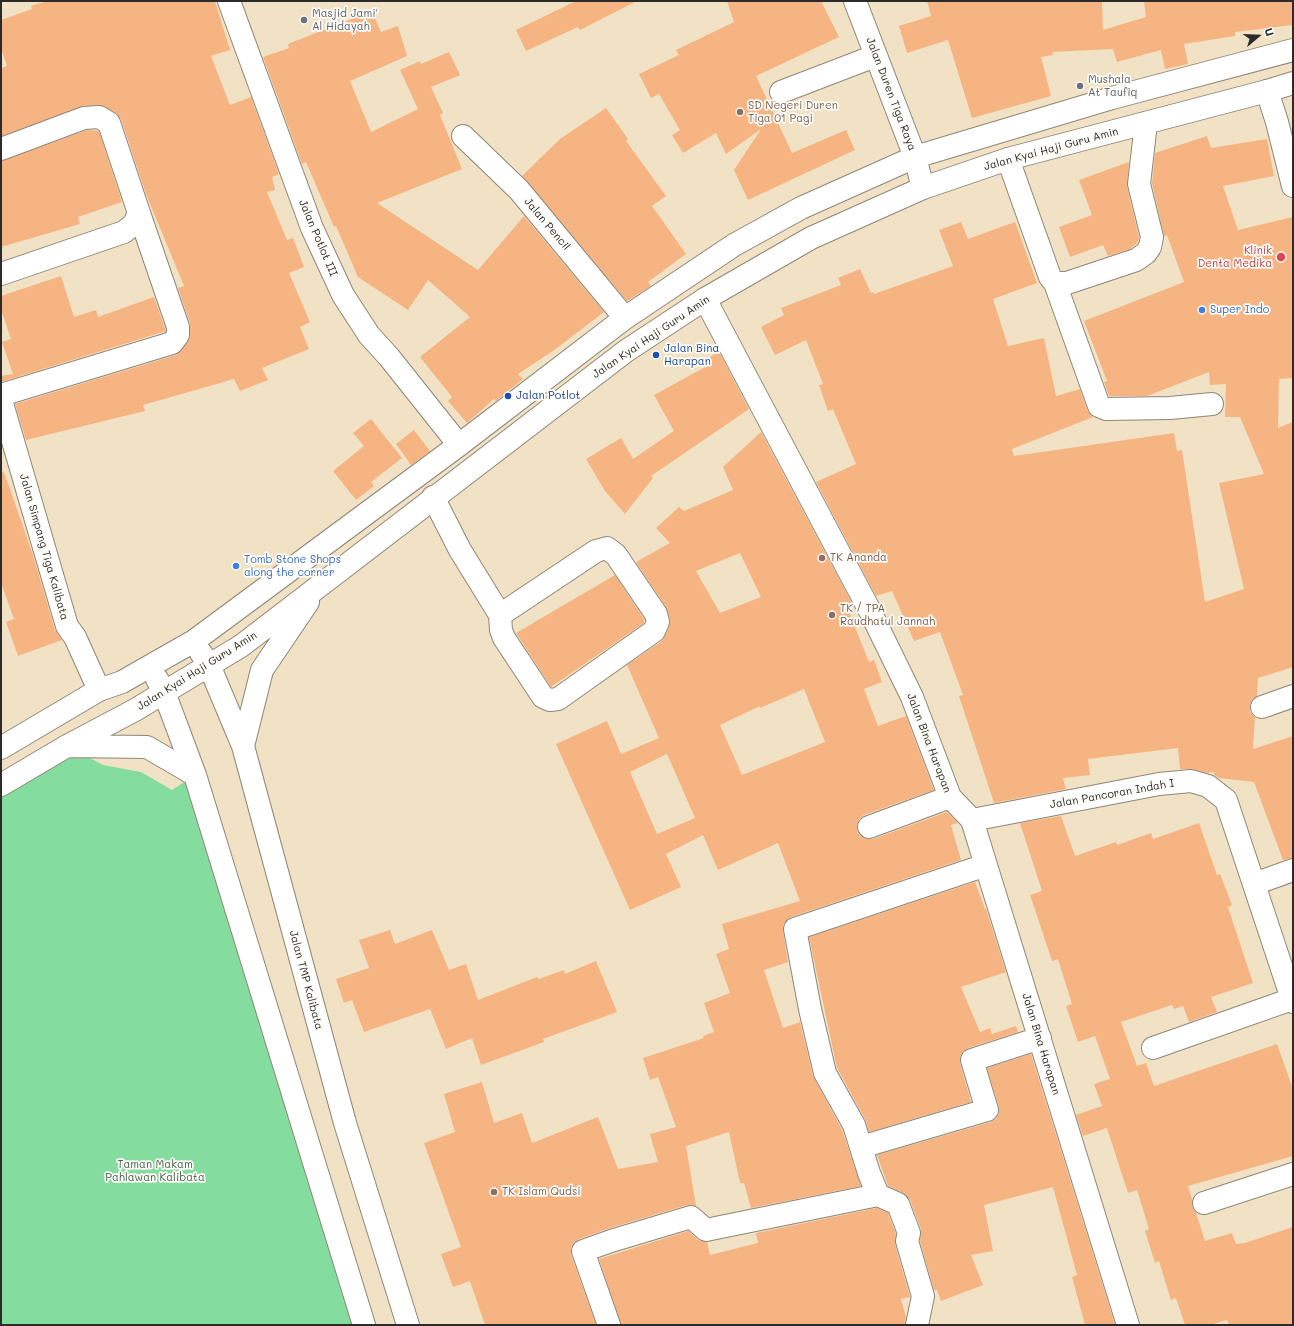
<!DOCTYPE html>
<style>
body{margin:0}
#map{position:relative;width:1294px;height:1326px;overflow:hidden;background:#f1e2c5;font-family:Mali,sans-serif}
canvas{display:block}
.frame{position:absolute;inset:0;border:2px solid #2b2b2b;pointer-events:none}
.north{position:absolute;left:1238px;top:16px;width:40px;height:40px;-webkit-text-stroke:3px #fdfcf7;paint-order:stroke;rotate:71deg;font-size:11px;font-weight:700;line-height:16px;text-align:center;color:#2b2b2b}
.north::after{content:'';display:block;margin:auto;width:14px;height:18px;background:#2b2b2b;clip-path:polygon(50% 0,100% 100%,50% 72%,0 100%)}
</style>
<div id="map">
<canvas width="1294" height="1326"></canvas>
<div class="frame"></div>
<div class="north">U</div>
</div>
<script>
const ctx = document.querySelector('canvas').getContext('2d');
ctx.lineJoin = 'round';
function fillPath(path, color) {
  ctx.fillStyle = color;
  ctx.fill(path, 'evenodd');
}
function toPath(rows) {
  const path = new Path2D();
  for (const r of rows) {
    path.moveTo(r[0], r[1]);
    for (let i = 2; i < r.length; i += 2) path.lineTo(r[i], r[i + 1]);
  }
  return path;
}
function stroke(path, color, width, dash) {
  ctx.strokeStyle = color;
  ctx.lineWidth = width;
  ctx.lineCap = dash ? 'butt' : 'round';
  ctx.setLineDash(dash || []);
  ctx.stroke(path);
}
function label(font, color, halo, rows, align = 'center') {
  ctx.font = font + ' Mali,sans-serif';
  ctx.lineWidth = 3.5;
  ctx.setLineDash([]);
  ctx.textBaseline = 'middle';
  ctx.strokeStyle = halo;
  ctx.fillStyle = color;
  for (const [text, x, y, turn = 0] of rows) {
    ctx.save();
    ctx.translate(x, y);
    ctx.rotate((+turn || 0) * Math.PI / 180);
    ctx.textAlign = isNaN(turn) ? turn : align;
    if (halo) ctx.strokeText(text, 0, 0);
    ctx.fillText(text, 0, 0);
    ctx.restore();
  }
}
fillPath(toPath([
 [67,746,103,765,141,772,172,790,195,775,364,1325,1,1325,1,785]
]), '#85dc9f');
fillPath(toPath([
 [47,1,215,1,230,50,211,56,230,105,251,97,279,174,272,177,275,190,267,192,287,240,293,238,304,267,289,273,310,322,300,327,309,349,262,368,268,380,240,391,234,379,143,405,145,411,26,440,15,404,176,355,188,342,190,335,190,323,178,288,184,286,146,194,121,119,116,113,99,105,83,106,1,136,1,68,7,66,1,48,1,20,32,9,31,6],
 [576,1,637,1,580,30,578,27,526,51,516,30],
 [727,1,821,1,839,37,756,76,792,153,846,130,855,150,748,200,734,170,761,129,726,154,716,133,683,153,672,135,680,130,659,94,651,98,639,74,679,55,676,50,734,22],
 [927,1,1102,1,1103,30,1146,17,1144,1,1293,1,1293,25,1235,32,1235,36,1184,44,1188,64,1165,69,1161,50,1117,62,1113,49,1052,52,1053,55,1041,57,1051,96,972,118,948,40,907,53,899,26,931,16],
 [372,11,381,32,398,26,407,56,350,81,371,132,418,109,400,70,420,61,421,64,449,52,460,75,431,87,443,113,440,115,462,169,377,203,478,270,524,216,604,312,553,351,518,374,523,379,496,401,494,399,467,423,448,401,452,397,420,357,470,317,428,280,408,310,358,277,336,226,334,227,306,162,302,164,263,57,289,48,288,44],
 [606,108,628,139,626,141,666,196,652,206,686,254,648,282,651,286,627,301,522,176,560,139],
 [87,130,99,131,122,202,78,217,80,224,1,247,1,161],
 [1207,136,1211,148,1267,139,1274,176,1223,186,1238,230,1293,217,1293,378,1279,379,1278,428,1293,422,1293,667,1258,678,1257,696,1252,699,1250,705,1250,712,1255,717,1253,749,1293,736,1293,858,1283,860,1254,782,1219,778,1214,775,1214,772,1207,773,1190,769,1180,769,1178,748,1088,759,1090,775,1063,778,1066,789,994,803,959,696,963,695,940,632,914,641,892,591,876,596,816,482,856,464,833,409,828,411,819,385,823,384,806,340,775,355,761,327,784,315,781,308,841,285,838,278,860,269,871,293,874,292,874,294,953,266,939,230,961,222,968,239,1015,222,1037,283,993,299,1008,346,1044,338,1056,396,1080,389,1087,410,1093,417,1012,449,1014,456,1174,433,1177,451,1182,450,1205,602,1244,589,1219,483,1264,474,1240,417,1225,417,1226,384,1210,385,1209,372,1147,396,1109,396,1104,382,1107,381,1084,321,1184,282,1167,235,1164,236,1152,183,1155,153],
 [1129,162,1127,187,1139,237,1138,242,1130,249,1108,256,1103,245,1070,257,1059,227,1092,215,1079,180],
 [61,276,74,317,96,310,98,317,154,297,166,331,1,382,1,376,13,374,2,342,11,339,1,309,1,296],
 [719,352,749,409,651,476,653,478,625,514,605,491,586,459,621,438,633,459,674,431,654,395,709,365,706,359],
 [371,419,402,458,371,482,374,486,356,500,333,471,364,446,353,433],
 [414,430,430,451,411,465,396,444],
 [761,432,853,605,847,607,869,662,874,660,882,682,864,689,878,726,906,716,934,790,864,815,859,819,857,825,857,832,861,837,867,839,873,839,947,812,958,823,951,825,961,860,791,917,783,925,783,931,788,962,764,970,783,1028,800,1022,813,1076,842,1130,861,1186,751,1208,744,1183,740,1183,729,1132,686,1146,696,1206,687,1205,607,1229,579,1239,573,1243,571,1249,571,1255,596,1324,485,1325,470,1281,453,1287,441,1254,461,1247,424,1143,455,1132,444,1094,482,1082,494,1123,522,1113,532,1143,598,1117,618,1169,658,1162,650,1134,676,1127,658,1077,650,1080,643,1058,704,1038,703,1036,714,1032,704,1003,730,993,716,954,729,949,722,924,800,901,778,843,718,870,703,835,666,854,681,887,630,910,556,744,607,721,621,754,659,738,627,665,662,641,669,627,670,619,666,607,636,562,670,543,656,528,679,507,684,511,733,490,723,467],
 [740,553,761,597,720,613,696,571],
 [804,689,825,742,742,775,720,725,760,706,760,708],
 [667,754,695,818,657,834,630,772],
 [4,472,33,555,55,630,62,640,18,656,6,622,14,619,1,583,1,473],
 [615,575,644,619,644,623,551,687,516,633],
 [1061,816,1075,856,1116,842,1117,845,1151,833,1153,839,1199,823,1217,875,1220,874,1232,905,1228,907,1253,983,1211,997,1217,1012,1189,1022,1183,1006,1174,1009,1172,1005,1121,1022,1137,1066,1146,1063,1154,1086,1277,1044,1293,1089,1293,1156,1188,1186,1192,1199,1192,1206,1196,1213,1205,1241,1232,1233,1236,1244,1245,1243,1293,1227,1293,1325,1229,1325,1227,1320,1210,1325,1185,1325,1176,1298,1171,1300,1159,1261,1155,1263,1145,1231,1149,1229,1137,1190,1128,1193,1107,1128,1083,1136,1076,1115,1102,1106,1094,1084,1110,1079,1095,1036,1078,1042,1066,1006,1072,1004,1058,959,1052,961,1030,895,1042,891,1020,823],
 [975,882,985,909,986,909,1006,972,961,987,980,1032,990,1028,992,1034,1016,1026,1018,1032,968,1048,963,1052,960,1057,960,1063,971,1102,869,1132,865,1119,837,1068,809,937],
 [390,930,395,944,432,930,449,970,466,964,478,1000,537,977,539,979,564,970,565,974,596,961,617,1012,543,1039,544,1042,481,1065,472,1038,446,1049,430,1009,364,1032,352,1000,344,1003,336,979,369,968,359,940],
 [1031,1054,1115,1325,1085,1325,1072,1277,1077,1275,1053,1187,984,1205,993,1251,971,1255,983,1285,941,1301,937,1290,934,1290,920,1241,921,1229,910,1200,903,1193,888,1186,877,1155,991,1122,996,1119,999,1113,999,1107,987,1068],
 [877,1208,888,1213,896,1234,895,1244,910,1297,901,1299,906,1317,905,1325,621,1325,599,1259,688,1231,698,1240,707,1242,710,1255,758,1243,756,1233]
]), '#f6b482');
const minor = toPath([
 [229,1,312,228,343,295,369,335,389,357,459,445],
 [1267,91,1277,122,1293,186],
 [781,92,875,56],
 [463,136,519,190,625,318],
 [1,149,84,118,99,117,109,123,139,213,134,224,124,232,1,274],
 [1008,159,1050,277,1055,283,1067,283,1136,260,1146,253,1150,247,1152,237,1139,184,1146,123],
 [1055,283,1099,406,1106,409,1170,408,1212,404],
 [705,299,870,611,912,697,950,797,972,820,1128,1325],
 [1,395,172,343,178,335,178,327,139,213],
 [1,400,67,626,75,637,99,690],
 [433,497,460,550,500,615,501,630,504,638,543,697,550,700,558,699,654,631,658,622,656,614,616,555,607,548,596,551,500,615],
 [1262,707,1293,696],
 [972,820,1159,784,1191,781,1208,786,1226,800,1293,1002],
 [869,827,950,797],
 [1254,884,1293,870],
 [1153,1048,1292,999],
 [861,1147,987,1110,972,1060,1040,1038],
 [878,1195,869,1173,854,1125,825,1073,810,1009,795,929,986,865],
 [1204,1203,1293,1174],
 [609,1325,583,1251,611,1241,691,1217,706,1230,878,1195,898,1204,909,1233,907,1241,923,1296,917,1325]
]);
const major = toPath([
 [855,1,915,157,923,188],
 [201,653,209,665,243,746,345,1123,408,1325],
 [157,679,164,692,195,775,364,1325],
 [69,746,147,747,195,775],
 [243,746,262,670,308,602],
 [1,748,99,690,122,682,194,641,459,445,625,318,734,245,801,208,915,157,1112,98,1293,50],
 [1,785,67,746,135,710,241,646,626,351,705,299,811,238,923,188,1008,159,1267,91,1293,83]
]);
stroke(minor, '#8e8678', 24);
stroke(major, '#8e8678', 24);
stroke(minor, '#fff', 22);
stroke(major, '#fff', 22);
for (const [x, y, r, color] of [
 [304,20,4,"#6b7280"],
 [1080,86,4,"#6b7280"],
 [740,112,4,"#8d6e63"],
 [1281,257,5,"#e0444e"],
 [1202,310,4,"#3f7fe0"],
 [656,355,4,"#1a4fb4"],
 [508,396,4,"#1a4fb4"],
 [822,558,4,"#8d6e63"],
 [236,566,4,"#3f7fe0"],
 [832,615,4,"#8d6e63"],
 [494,1192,4,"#8d6e63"]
]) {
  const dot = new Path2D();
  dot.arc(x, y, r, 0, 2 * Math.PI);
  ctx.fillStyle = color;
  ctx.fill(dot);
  stroke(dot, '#fdfcf7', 1.5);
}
label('11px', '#5b616d', '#fdfcf7', [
 ["Masjid Jami'",312,14],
 ["Al Hidayah",312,27],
 ["Mushala",1088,80],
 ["At Taufiq",1088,93]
], 'left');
label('11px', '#2b2b2b', '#fdfcf7', [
 ["Jalan Duren Tiga Raya",891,94,69],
 ["Jalan Kyai Haji Guru Amin",1051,149,-15],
 ["Jalan Pencil",547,224,50],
 ["Jalan Potlot III",318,238,67],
 ["Jalan Kyai Haji Guru Amin",651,337,-34],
 ["Jalan Simpang Tiga Kalibata",44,547,74],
 ["Jalan Kyai Haji Guru Amin",197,671,-32],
 ["Jalan Bina Harapan",929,743,69],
 ["Jalan Pancoran Indah I",1112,794,-10],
 ["Jalan TMP Kalibata",306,980,75],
 ["Jalan Bina Harapan",1041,1044,73]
]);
label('11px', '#785e54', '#fdfcf7', [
 ["SD Negeri Duren",748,106],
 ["Tiga 01 Pagi",748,119],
 ["TK Ananda",830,558],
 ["TK / TPA",840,609],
 ["Raudhatul Jannah",840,622],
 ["TK Islam Qudsi",502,1192]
], 'left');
label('11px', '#be3a42', '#fdfcf7', [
 ["Klinik",1272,251],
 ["Denta Medika",1272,264]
], 'right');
label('11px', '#366cbe', '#fdfcf7', [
 ["Super Indo",1210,310],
 ["Tomb Stone Shops",244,560],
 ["along the corner",244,573]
], 'left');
label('11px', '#164399', '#fdfcf7', [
 ["Jalan Bina",664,349],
 ["Harapan",664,362],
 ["Jalan Potlot",516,396]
], 'left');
label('11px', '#46604e', '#fdfcf7', [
 ["Taman Makam",155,1165],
 ["Pahlawan Kalibata",155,1178]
]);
</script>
